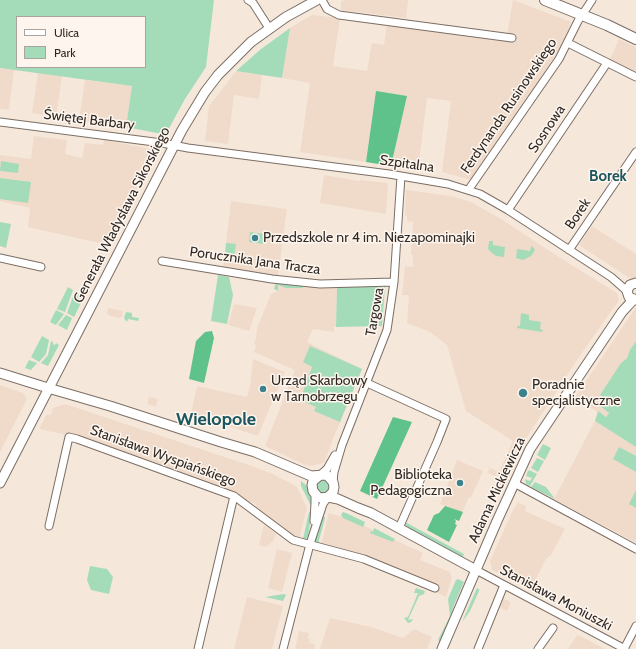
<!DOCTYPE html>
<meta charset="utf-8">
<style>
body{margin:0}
#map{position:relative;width:636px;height:649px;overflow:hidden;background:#f6e7db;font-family:Cabin,sans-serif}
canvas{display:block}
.legend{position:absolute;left:16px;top:16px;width:130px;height:52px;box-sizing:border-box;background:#fef6ee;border:1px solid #aba49e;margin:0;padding:5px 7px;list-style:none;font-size:12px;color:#2f2925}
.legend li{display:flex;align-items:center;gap:8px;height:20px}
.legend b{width:20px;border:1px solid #aba49e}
</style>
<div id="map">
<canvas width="636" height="649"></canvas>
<ul class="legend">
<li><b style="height:5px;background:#fff"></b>Ulica</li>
<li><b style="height:11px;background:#a4dcb9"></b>Park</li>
</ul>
</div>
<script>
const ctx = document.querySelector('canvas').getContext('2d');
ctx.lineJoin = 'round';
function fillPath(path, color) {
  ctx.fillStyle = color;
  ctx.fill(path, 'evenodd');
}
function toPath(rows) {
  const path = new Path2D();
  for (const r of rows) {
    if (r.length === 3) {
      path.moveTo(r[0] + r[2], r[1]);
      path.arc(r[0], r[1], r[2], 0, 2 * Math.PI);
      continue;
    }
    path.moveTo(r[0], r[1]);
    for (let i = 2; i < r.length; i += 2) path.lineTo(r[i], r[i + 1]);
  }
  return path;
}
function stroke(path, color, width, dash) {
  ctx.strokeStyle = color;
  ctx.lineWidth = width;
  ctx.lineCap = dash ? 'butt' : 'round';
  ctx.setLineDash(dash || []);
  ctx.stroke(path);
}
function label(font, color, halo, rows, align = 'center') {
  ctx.font = font + ' Cabin,sans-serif';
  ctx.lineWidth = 3;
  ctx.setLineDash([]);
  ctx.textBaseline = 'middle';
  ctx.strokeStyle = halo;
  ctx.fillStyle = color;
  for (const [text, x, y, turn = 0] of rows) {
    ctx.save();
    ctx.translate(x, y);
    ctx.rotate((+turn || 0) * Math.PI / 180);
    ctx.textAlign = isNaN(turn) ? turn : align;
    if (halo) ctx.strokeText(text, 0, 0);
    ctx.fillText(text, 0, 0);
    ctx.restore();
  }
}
fillPath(toPath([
 [346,0,408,0,406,18,341,10,341,1],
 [513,0,571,22,564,41,536,87,471,180,442,172,451,101,427,98,418,169,391,166,407,96,376,92,366,162,300,152,310,83,282,78,290,28,312,15,340,18,333,66,367,71,372,43,384,45,387,24,506,41],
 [619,39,636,47,636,72,610,59],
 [0,68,14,70,9,110,0,109],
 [236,71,262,75,259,99,234,95,228,144,205,141,209,106],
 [38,73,62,76,56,117,32,113],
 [85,80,132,86,126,127,79,121],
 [34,136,67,140,65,154,82,158,85,143,103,145,104,140,156,150,108,245,28,227,30,208,0,201,0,155,31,159],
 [324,175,359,181,360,180,388,183,386,214,320,203],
 [406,190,451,196,471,202,501,219,565,261,617,293,619,300,579,357,521,446,520,446,498,494,492,491,498,477,487,473,490,468,499,472,513,441,466,411,447,345,430,332,407,323,409,295,402,295,405,266,413,267,413,255,411,255,413,222,407,221,407,216,405,215],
 [231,201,287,209,278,276,223,268],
 [592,226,636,254,636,277,635,279,631,279,579,245],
 [278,285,337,287,336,327,334,327,334,332,313,329,307,342,362,369,333,439,325,461,323,463,310,466,305,465,265,446,295,370,254,352,256,346,254,344,256,339,257,328,271,294,278,291],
 [234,304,257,308,249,331,228,325],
 [636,307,636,341,630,350,627,358,621,363,605,398,601,405,601,408,609,413,607,417,574,398,580,390],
 [108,308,123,311,122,317,120,317,119,318,108,315,107,314],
 [253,359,285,372,258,436,191,414,197,386,247,397,250,386],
 [0,385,23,393,27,399,0,452],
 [149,397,158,399,156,407,147,404],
 [65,404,249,465,273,474,297,487,307,508,299,539,289,536,256,508,256,504,71,436,39,429,47,414,51,415,53,408],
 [595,421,636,447,636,543,554,499],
 [457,460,483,471,471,498,469,497,462,513,440,504],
 [518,502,526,506,525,511,565,529,551,555,546,559,531,589,492,570,490,561,515,506,516,507],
 [329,513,349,519,423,553,420,560,450,572,452,578,446,597,436,592,438,587,321,545],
 [264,525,276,534,273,541,266,547,259,545],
 [277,549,292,553,282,592,268,588],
 [247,597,283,606,272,649,234,649],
 [502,598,511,602,507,611,499,607],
 [330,618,371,627,403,638,414,629,432,637,427,649,320,649],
 [299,631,309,633,308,639,310,639,309,643,315,644,314,649,295,649],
 [577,635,586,639,605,649,568,649]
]), '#f0dbca');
fillPath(toPath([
 [0,0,214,0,206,67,185,99,167,132,162,134,126,127,132,86,0,68],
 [17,17,145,17,145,67,17,67],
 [290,28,282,78,236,71,261,49],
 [1,161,19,164,18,173,0,171],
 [0,178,31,182,28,203,0,199],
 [0,222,11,224,6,248,0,246],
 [250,232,265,234,263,244,249,242],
 [489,241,493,241,493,245,505,247,504,257,496,256,492,253,488,249],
 [226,243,236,244,234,258,225,257],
 [531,246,533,247,535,250,531,256,523,260,516,258,517,249,530,251],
 [218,275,229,277,233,295,227,324,211,321],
 [277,283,303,286,303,288,286,288,278,285,278,291,274,289,275,285],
 [373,286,385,287,382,326,336,327,337,287],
 [68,287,73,290,65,312,57,309],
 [75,291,84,297,74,317,67,313],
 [56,310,64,314,56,325,50,322],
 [126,312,132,313,132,317,139,318,138,321,128,319,127,322,124,318],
 [521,313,529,315,529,320,541,322,540,329,543,330,542,332,517,328,517,326,520,326],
 [66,315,72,318,67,330,58,325],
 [42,336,49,340,46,354,39,362,31,357],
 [51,341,53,342,53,344,55,345,56,343,59,345,48,366,41,363,48,355],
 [636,341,636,447,595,421,598,411,606,417,609,413,601,407,601,405,605,398,600,395,621,363,627,358,630,350],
 [310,346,362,369,340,422,314,411,316,407,300,400,312,367,318,370,303,362],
 [29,360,37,363,31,370,25,368],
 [543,444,551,448,545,460,537,455],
 [619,447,636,456,636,472,613,459],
 [537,458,544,461,538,472,531,468],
 [529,470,537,474,530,486,526,484,525,479,530,481,532,478,526,476,528,471],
 [323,487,7],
 [301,481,307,486,313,498,312,508,301,486],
 [535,482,546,487,555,499,531,487],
 [636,490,636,508,629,504],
 [309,512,312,512,308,536,306,539,303,539],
 [343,512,346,513,365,522,363,527,343,518,341,515],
 [323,514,325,518,318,544,316,542,315,538],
 [405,522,464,554,463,557,406,527],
 [374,528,395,539,393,542,370,533,371,531,373,532],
 [90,566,107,569,113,577,109,594,91,590,87,580],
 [458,579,464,582,454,605,442,641,440,642,438,640,450,616,448,599,456,580],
 [416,588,425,591,424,594,419,596,408,620,413,619,411,622,408,623,404,618,408,617,418,593,414,593],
 [477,588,479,589,479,591,470,611,462,622],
 [284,594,286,595,283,601,265,597]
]), '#a4dcb9');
fillPath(toPath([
 [376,91,407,96,391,166,366,162],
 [212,331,214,338,204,383,189,379,196,341,205,332],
 [393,417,412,422,377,499,360,491],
 [445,506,463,512,459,521,454,519,456,521,455,524,457,525,449,542,427,530,434,515,439,513]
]), '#5ec28a');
const minor = toPath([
 [248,0,253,3,269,28],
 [322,0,327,9,339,15,512,38],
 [568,43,636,77],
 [0,122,162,143,188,148,389,174,448,184,480,194,508,210,611,277,627,291],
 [469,189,559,59,578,21,592,0],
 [508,210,607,63],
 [569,250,636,152],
 [0,258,41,267],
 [162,261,272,279,320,284,394,282],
 [367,383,446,419,437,442,399,528],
 [319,476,327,469,335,455],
 [333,482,334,472,342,445,387,330,394,282,401,176],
 [514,483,636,549],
 [314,521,315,503,315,494],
 [49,526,69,437,77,439,234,496,293,540,364,559,435,588],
 [476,570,625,649],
 [198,649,234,496],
 [283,649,310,544,323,504,328,497],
 [478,649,504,585],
 [538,649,553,628],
 [624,649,636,626]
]);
const tertiary = toPath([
 [636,283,630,285,627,291,629,297,636,300],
 [0,373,48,388,110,406,221,442,255,452,311,476,324,475,328,476,333,482,334,487,333,492,328,497,321,498,318,497,313,491,312,485,313,481,319,476],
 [0,483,182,130,205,92,218,75,251,42,286,17,317,0],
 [328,497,338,499,358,508,371,513,476,570],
 [442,649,497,521,530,449,622,312,633,300]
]);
const secondary = toPath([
 [545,0,607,25,636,39]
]);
stroke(minor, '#7b6e64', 9);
stroke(tertiary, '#7b6e64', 11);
stroke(secondary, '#7b6e64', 12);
stroke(minor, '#fff', 7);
stroke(tertiary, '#fff', 9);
stroke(secondary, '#fff', 10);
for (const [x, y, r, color] of [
 [255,238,4,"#3c828d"],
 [263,389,4,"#3c828d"],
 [523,393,5,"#3c828d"],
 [460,483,4,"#3c828d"]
]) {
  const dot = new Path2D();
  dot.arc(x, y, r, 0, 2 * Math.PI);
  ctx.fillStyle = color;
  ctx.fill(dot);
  stroke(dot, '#fef6ee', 1.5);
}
label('14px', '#2f2925', '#fef6ee', [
 ["Ferdynanda Rusinowskiego",509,106,-56],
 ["Świętej Barbary",89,120,7],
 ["Sosnowa",547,129,-56],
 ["Szpitalna",407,164,8],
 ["Borek",578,214,-56],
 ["Generała Władysława Sikorskiego",122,215,-63],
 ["Porucznika Jana Tracza",255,261,8],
 ["Targowa",375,312,-80],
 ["Stanisława Wyspiańskiego",163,456,20],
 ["Adama Mickiewicza",497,490,-65],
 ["Stanisława Moniuszki",556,598,28]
]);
label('14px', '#2f2925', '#fef6ee', [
 ["Przedszkole nr 4 im. Niezapominajki",263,238],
 ["Urząd Skarbowy",271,381],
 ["w Tarnobrzegu",271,397],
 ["Poradnie",532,385],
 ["specjalistyczne",532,401],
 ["Biblioteka",452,475,"right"],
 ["Pedagogiczna",452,491,"right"]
], 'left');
label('bold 15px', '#1c565e', '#fef6ee', [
 ["Borek",608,177]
]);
label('bold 18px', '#1c565e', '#fef6ee', [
 ["Wielopole",216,420]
]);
</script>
